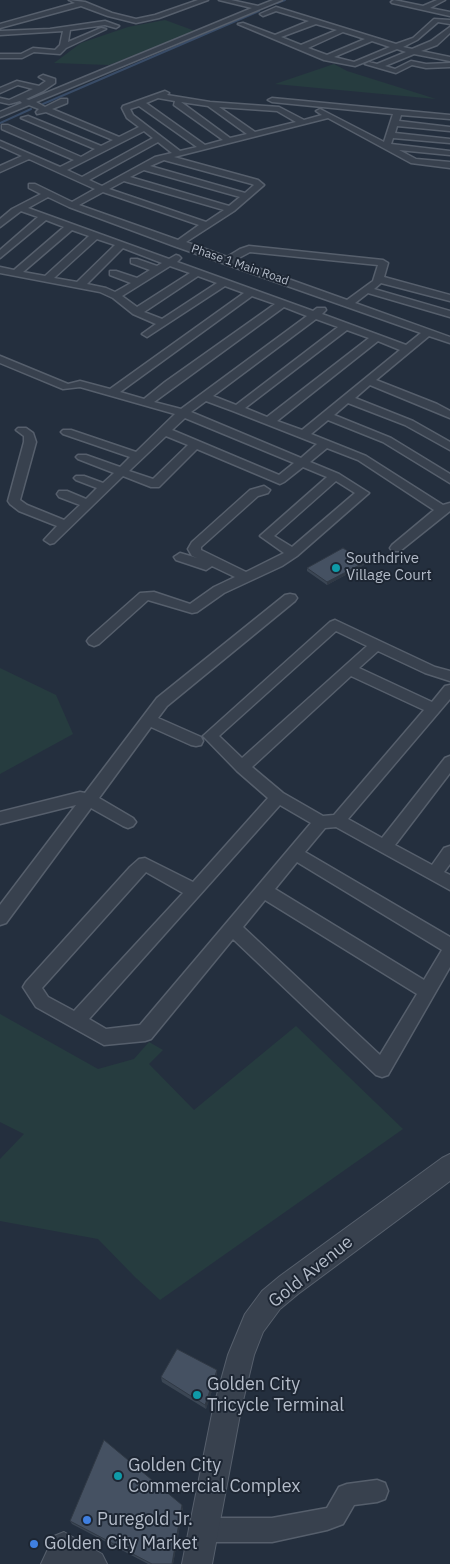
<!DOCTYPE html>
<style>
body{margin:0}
canvas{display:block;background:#242f3e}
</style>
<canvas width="450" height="1564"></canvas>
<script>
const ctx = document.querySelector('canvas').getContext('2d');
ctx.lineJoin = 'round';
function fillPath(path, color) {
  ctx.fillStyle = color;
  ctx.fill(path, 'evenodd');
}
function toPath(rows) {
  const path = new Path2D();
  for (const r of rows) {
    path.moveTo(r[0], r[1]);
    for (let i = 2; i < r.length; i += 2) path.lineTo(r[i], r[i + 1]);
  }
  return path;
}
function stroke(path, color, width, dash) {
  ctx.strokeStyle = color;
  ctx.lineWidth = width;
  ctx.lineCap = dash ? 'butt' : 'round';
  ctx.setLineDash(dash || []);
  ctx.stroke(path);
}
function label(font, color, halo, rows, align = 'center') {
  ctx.font = font + ' "IBM Plex Sans",sans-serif';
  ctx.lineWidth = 4;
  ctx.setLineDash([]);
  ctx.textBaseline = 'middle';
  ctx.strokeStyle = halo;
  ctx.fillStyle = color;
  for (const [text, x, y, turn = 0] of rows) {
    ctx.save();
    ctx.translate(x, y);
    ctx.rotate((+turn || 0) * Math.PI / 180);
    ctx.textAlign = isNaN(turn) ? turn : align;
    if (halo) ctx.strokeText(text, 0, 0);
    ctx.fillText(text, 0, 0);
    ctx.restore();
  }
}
fillPath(toPath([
 [165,20,195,31,109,65,54,63,81,43,128,27],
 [334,64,347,71,436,99,275,84],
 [0,668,56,695,73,734,0,774],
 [0,1014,98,1069,134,1059,149,1042,163,1050,149,1064,194,1110,296,1026,403,1129,160,1300,135,1277,98,1239,0,1221,0,1159,24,1134,0,1122]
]), '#263c3f');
stroke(toPath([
 [277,3,285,0],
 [43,104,259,11],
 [0,123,31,109]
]), '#394c67', 2);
const minor = toPath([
 [69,0,85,2,112,13,136,19,155,15,198,0,208,0,159,18,136,23,108,16,81,6,0,28,0,24,75,3,69,0],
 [219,0,231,0,258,6,273,0,282,0,36,102,45,107,61,99,67,99,67,103,52,109,119,137,139,127,127,118,122,108,123,106,165,91,169,93,167,95,210,102,279,107,304,120,322,115,316,111,320,109,384,142,393,114,272,102,268,100,272,98,450,115,450,119,401,115,399,121,450,127,450,131,397,126,395,133,450,139,450,143,393,138,391,144,450,151,450,155,399,150,416,159,450,162,450,168,411,163,328,118,174,157,258,180,264,185,234,211,186,242,227,257,240,249,249,246,383,260,388,263,384,277,450,295,450,301,381,283,374,289,450,311,450,317,368,293,355,303,450,337,450,343,429,336,376,380,437,404,450,411,450,418,370,385,355,398,413,421,450,442,450,450,405,425,348,403,334,415,391,438,450,474,450,483,383,442,328,420,311,434,366,456,443,505,450,503,450,511,400,551,392,551,390,548,392,545,434,510,358,460,327,448,310,462,339,474,369,493,297,556,282,566,224,593,197,612,192,613,148,600,99,644,94,646,89,644,87,641,89,638,140,593,154,592,190,604,214,587,235,577,212,566,206,570,176,560,174,557,180,553,197,558,192,556,188,549,192,542,250,490,264,486,270,490,268,493,258,496,201,547,201,550,246,572,284,553,260,536,327,477,303,467,284,482,280,484,197,449,159,487,151,487,123,476,54,543,50,544,44,540,57,526,19,511,10,504,8,501,24,442,24,436,16,430,18,428,26,428,33,433,36,442,20,500,27,505,64,520,80,505,59,497,57,494,59,491,67,491,86,499,97,488,76,480,74,478,76,476,84,476,103,483,114,473,78,459,76,457,78,455,86,455,120,467,130,457,63,434,61,432,63,430,71,430,136,452,175,414,80,387,63,389,0,363,0,356,68,384,80,381,110,389,244,293,225,286,147,337,142,334,156,324,133,314,113,298,100,292,0,273,0,267,14,270,64,227,46,220,0,258,0,250,38,217,21,211,0,227,0,219,12,209,41,194,29,188,29,184,35,184,72,202,95,189,29,159,0,172,0,166,22,156,0,146,0,141,60,167,74,160,2,129,2,125,8,125,81,157,95,149,21,118,28,116,101,146,113,140,46,112,37,114,36,112,39,109,29,105,0,117,0,112,22,103,20,101,9,104,0,102,0,98,9,100,33,89,18,85,0,93,0,88,17,81,39,86,46,81,39,77,43,75,55,79,55,83,43,91,26,99,29,100,252,8,219,0],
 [158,98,175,101,174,105,223,140,205,145,146,103,158,98],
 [181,102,208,106,247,134,230,138,181,102],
 [139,106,197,147,180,151,133,115,130,109,139,106],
 [219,107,277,111,296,122,255,132,219,107],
 [144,131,153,138,82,177,67,170,144,131],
 [158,142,172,153,155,157,102,186,89,180,158,142],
 [164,160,252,184,254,185,245,193,150,166,164,160],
 [144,170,240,197,229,206,130,177,144,170],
 [124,181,224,210,206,222,109,189,124,181],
 [103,192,199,225,178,240,79,205,103,192],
 [48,197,69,207,174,246,421,333,406,345,322,314,326,310,325,308,317,308,313,311,177,262,181,258,179,256,176,255,169,259,28,208,48,197],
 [72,230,89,236,45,276,23,272,72,230],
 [97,239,115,245,77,282,54,278,97,239],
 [123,248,162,263,157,266,137,259,131,259,131,263,150,270,137,278,116,271,110,271,110,275,131,283,115,292,106,288,87,284,123,248],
 [250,252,378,265,373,281,347,300,235,260,250,252],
 [170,266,190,273,137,307,122,296,170,266],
 [198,276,217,283,162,319,144,312,198,276],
 [252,296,275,304,165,382,144,399,120,392,252,296],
 [284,307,307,316,181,409,154,402,284,307],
 [316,319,338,327,236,405,213,396,316,319],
 [347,330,369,338,267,417,245,408,347,330],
 [378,341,400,350,302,430,277,421,378,341],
 [206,401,233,411,317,444,301,458,191,412,206,401],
 [185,418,294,463,279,475,172,430,185,418],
 [166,436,188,445,153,479,129,471,166,436],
 [336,481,355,493,292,547,274,536,336,481],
 [394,0,423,6,437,0,445,0,430,8,450,12,450,16,392,3,391,2,394,0],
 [276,7,396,44,413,38,434,19,450,20,450,24,438,22,417,40,403,47,412,49,431,41,450,27,450,33,437,45,421,51,450,57,450,61,414,54,385,66,395,69,411,61,426,64,450,63,450,67,426,68,412,65,396,73,365,64,369,62,377,64,406,52,397,49,355,66,324,60,238,24,243,23,275,35,309,21,276,11,263,16,260,14,276,7],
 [316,24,337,30,301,45,281,37,316,24],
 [343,32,365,39,327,55,308,48,343,32],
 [372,41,390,47,354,62,334,57,372,41],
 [105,21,119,26,116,28,105,25,70,30,68,42,101,28,106,29,66,48,60,54,34,52,22,58,0,58,0,54,21,54,33,48,55,50,60,45,63,31,0,35,0,31,50,29,105,21],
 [290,594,295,595,297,598,295,601,167,706,158,718,201,737,203,741,201,745,196,746,191,745,151,727,99,798,133,818,136,822,133,826,128,828,123,826,91,808,6,923,0,925,0,905,76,805,0,824,0,812,80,792,85,793,157,698,285,595,290,594],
 [335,620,435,667,450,671,450,681,425,673,378,651,359,668,432,702,445,686,450,685,450,699,348,819,382,838,445,758,450,756,450,773,395,845,432,865,444,848,450,846,450,864,444,872,450,875,450,890,336,827,325,828,305,852,450,937,450,967,388,1075,382,1077,376,1075,233,939,151,1039,145,1041,104,1045,36,1007,23,987,26,982,130,867,139,859,145,858,193,882,268,798,237,771,203,736,330,622,335,620],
 [336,631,367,646,242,758,219,736,336,631],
 [351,676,424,710,334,815,323,816,283,793,252,767,351,676],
 [280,805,311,823,140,1025,106,1029,89,1019,280,805],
 [297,862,442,950,424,980,275,889,297,862],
 [146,872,183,893,74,1011,48,997,42,988,146,872],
 [265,900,417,994,380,1055,243,927,265,900],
 [377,1480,385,1483,388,1491,385,1499,377,1502,354,1505,343,1524,327,1530,272,1542,203,1542,195,1538,191,1530,195,1522,203,1518,272,1518,327,1508,339,1487,347,1484,377,1480]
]);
const tertiary = toPath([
 [450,1154,450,1181,298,1294,280,1309,263,1332,254,1355,241,1409,212,1564,182,1564,213,1409,228,1355,245,1314,262,1291,280,1276,442,1158,450,1154],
 [64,1532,102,1554,107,1564,41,1564,54,1536,64,1532]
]);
stroke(minor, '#565f6c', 3);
stroke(tertiary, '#565f6c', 2);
fillPath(minor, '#38414e');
fillPath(tertiary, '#38414e');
fillPath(toPath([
 [364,565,327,585,307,571,307,568],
 [217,1375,206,1409,162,1382,161,1377],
 [183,1509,173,1564,148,1564,72,1524,70,1521]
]), '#3b4654');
fillPath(toPath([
 [365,562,364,565,327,585,327,582],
 [217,1370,217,1375,206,1409,205,1405],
 [182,1505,183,1509,173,1564,172,1564]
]), '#303945');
const building = toPath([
 [343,548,365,562,327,582,307,568,343,548],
 [177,1349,217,1370,205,1405,161,1377,177,1349],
 [104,1440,182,1505,172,1564,152,1564,70,1521,104,1440]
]);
fillPath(building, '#455162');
stroke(building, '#303945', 1);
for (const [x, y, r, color] of [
 [336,568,5,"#0f9aa8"],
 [197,1395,5,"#0f9aa8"],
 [118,1476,5,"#0f9aa8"],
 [87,1520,5,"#3f7fe0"],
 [34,1544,5,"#3f7fe0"]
]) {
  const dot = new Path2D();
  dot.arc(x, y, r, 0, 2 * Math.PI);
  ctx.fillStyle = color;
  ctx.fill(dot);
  stroke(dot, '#1d2633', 2);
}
label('12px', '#b4bcc9', '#1d2633', [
 ["Phase 1 Main Road",240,265,19]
]);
label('15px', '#b4bcc9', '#1d2633', [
 ["Southdrive",346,559],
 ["Village Court",346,576]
], 'left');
label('18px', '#b4bcc9', '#1d2633', [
 ["Gold Avenue",311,1272,-39]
]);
label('18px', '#b4bcc9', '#1d2633', [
 ["Golden City",207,1385],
 ["Tricycle Terminal",207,1406],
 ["Golden City",128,1466],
 ["Commercial Complex",128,1487],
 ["Puregold Jr.",97,1520],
 ["Golden City Market",44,1544]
], 'left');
</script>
